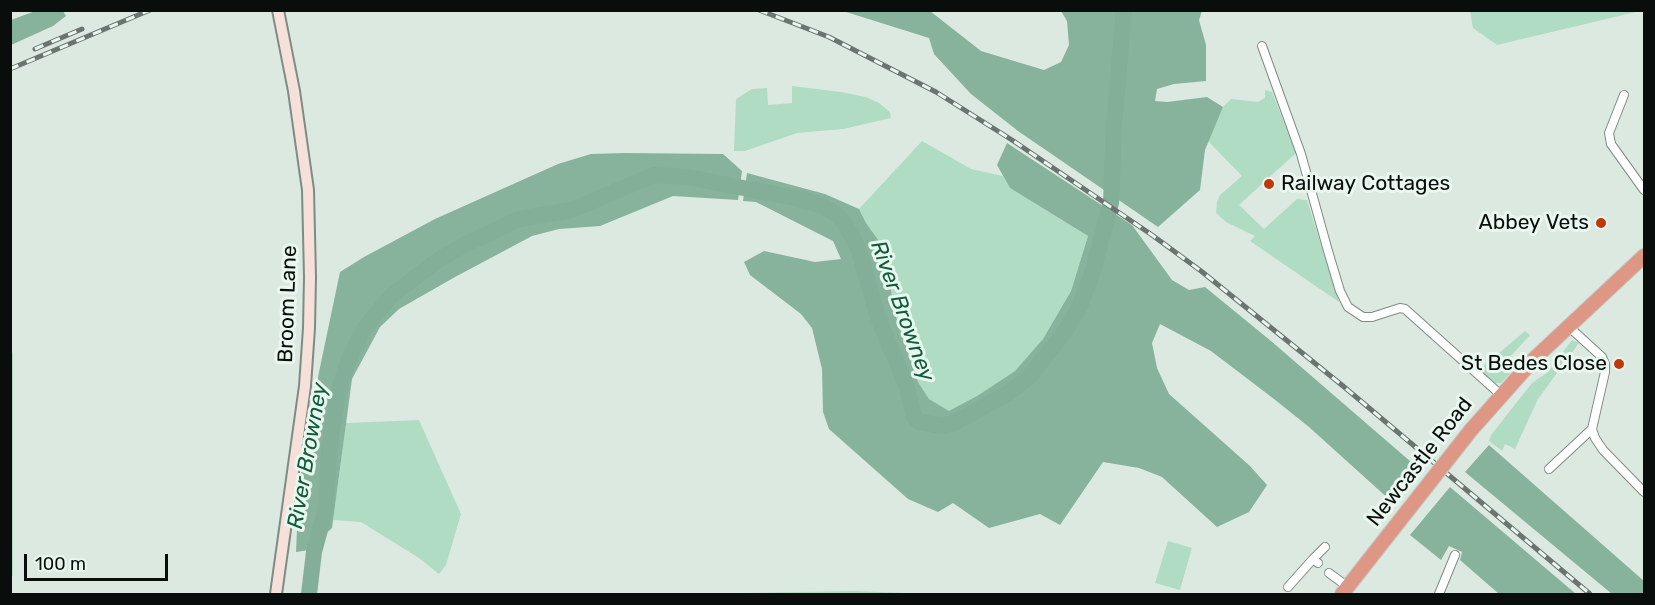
<!DOCTYPE html>
<style>
body{margin:0}
#map{position:relative;width:1655px;height:605px;overflow:hidden;background:#dce9e1;font-family:Rubik,sans-serif}
canvas{display:block}
.frame{position:absolute;inset:0;border:12px solid #090d0b;pointer-events:none}
.scale{position:absolute;left:24px;top:554px;width:144px;height:27px;box-sizing:border-box;border:3px solid #090d0b;border-top:0;padding-left:8px;font-size:18px;line-height:21px;white-space:nowrap;color:#090d0b;-webkit-text-stroke:4px #e9f7ef;paint-order:stroke}
</style>
<div id="map">
<canvas width="1655" height="605"></canvas>
<div class="frame"></div>
<div class="scale">100 m</div>
</div>
<script>
const ctx = document.querySelector('canvas').getContext('2d');
ctx.lineJoin = 'round';
function fillPath(path, color) {
  ctx.fillStyle = color;
  ctx.fill(path, 'evenodd');
}
function toPath(rows) {
  const path = new Path2D();
  for (const r of rows) {
    path.moveTo(r[0], r[1]);
    for (let i = 2; i < r.length; i += 2) path.lineTo(r[i], r[i + 1]);
  }
  return path;
}
function stroke(path, color, width, dash) {
  ctx.strokeStyle = color;
  ctx.lineWidth = width;
  ctx.lineCap = dash ? 'butt' : 'round';
  ctx.setLineDash(dash || []);
  ctx.stroke(path);
}
function label(font, color, halo, rows, align = 'center') {
  ctx.font = font + ' Rubik,sans-serif';
  ctx.lineWidth = 6;
  ctx.setLineDash([]);
  ctx.textBaseline = 'middle';
  ctx.strokeStyle = halo;
  ctx.fillStyle = color;
  for (const [text, x, y, turn = 0] of rows) {
    ctx.save();
    ctx.translate(x, y);
    ctx.rotate((+turn || 0) * Math.PI / 180);
    ctx.textAlign = isNaN(turn) ? turn : align;
    if (halo) ctx.strokeText(text, 0, 0);
    ctx.fillText(text, 0, 0);
    ctx.restore();
  }
}
fillPath(toPath([
 [1644,10,1497,45,1473,28,1470,11],
 [792,86,841,92,866,97,879,103,890,112,891,118,843,129,797,133,745,151,734,151,736,99,752,89,767,88,768,105,792,103],
 [1265,90,1272,92,1296,153,1239,205,1264,229,1297,199,1307,200,1339,302,1250,241,1255,236,1226,222,1216,213,1217,202,1220,195,1242,176,1208,141,1223,107,1231,99,1258,102,1265,98],
 [922,141,971,169,1003,176,1010,188,1088,236,1071,291,1043,339,1015,371,977,396,949,412,929,399,918,383,895,314,884,248,866,223,859,209],
 [1525,331,1530,335,1509,358,1516,367,1501,383,1494,383,1479,370],
 [1572,340,1579,343,1538,399,1515,449,1505,444,1502,451,1489,441,1491,435,1532,383,1548,372],
 [11,351,13,353,13,576,10,575],
 [419,420,461,514,446,565,439,574,419,558,361,522,333,520,346,423],
 [1168,541,1192,548,1180,590,1155,583],
 [855,591,930,594,687,594]
]), '#b0dcc4');
fillPath(toPath([
 [38,10,63,11,66,16,53,26,11,45,11,20],
 [843,11,930,11,981,51,1044,70,1061,62,1069,45,1067,21,1061,11,1202,11,1199,20,1206,45,1206,81,1174,84,1157,89,1155,101,1167,102,1207,97,1223,107,1205,150,1200,190,1158,227,1018,131,971,94,934,54,929,38],
 [1007,143,1132,225,1172,280,1189,290,1205,287,1271,341,1418,468,1391,501,1309,427,1274,399,1211,351,1160,324,1152,343,1157,368,1169,394,1250,466,1267,485,1249,512,1217,527,1162,477,1139,468,1103,462,1060,525,1040,514,989,528,953,503,938,512,908,499,829,429,823,412,822,369,812,328,801,314,750,275,744,262,764,251,815,262,841,259,833,241,756,202,743,201,747,173,825,194,859,209,866,223,884,248,895,314,918,382,929,399,949,411,977,396,1015,371,1043,339,1071,291,1088,236,1010,188,997,165],
 [624,153,723,154,742,171,738,200,673,196,600,226,559,229,532,236,455,277,399,309,380,327,352,379,332,528,309,550,296,552,299,485,319,372,340,272,364,257,435,219,558,164,591,154],
 [1489,445,1644,581,1644,594,1612,594,1465,472],
 [1450,487,1576,594,1499,594,1460,560,1462,552,1449,546,1441,560,1410,535]
]), '#87b29b');
stroke(toPath([
 [309,594,314,552,326,508,329,450,338,393,349,359,364,329,391,296,438,260,468,243,519,219,572,210,654,175,687,177,800,199,823,206,837,215,844,222,858,248,878,318,907,387,914,417,920,422,943,426,956,422,1010,392,1029,377,1066,330,1081,304,1093,270,1111,203,1114,125,1124,10]
]), '#83ae97', 16);
const street = toPath([
 [1262,46,1301,154,1328,251,1340,291,1348,307,1363,317,1372,317,1400,308,1405,309,1501,395],
 [1624,95,1609,133,1611,144,1644,190],
 [1568,326,1602,357,1605,364,1605,372,1592,429,1595,438,1603,450,1644,492],
 [1549,469,1592,429],
 [1313,559,1325,547],
 [1329,573,1348,587],
 [1288,587,1313,559,1318,563],
 [1439,594,1455,555]
]);
const secondary = toPath([
 [276,594,305,386,309,328,310,277,308,190,294,91,278,10]
]);
const highway = toPath([
 [1471,430,1535,358,1644,256],
 [1342,594,1423,491]
]);
stroke(street, '#7f8b84', 10);
stroke(secondary, '#7f8b84', 14);
stroke(highway, '#c4c5c4', 16);
stroke(street, '#fff', 8);
stroke(secondary, '#f5e0da', 10);
stroke(highway, '#de9784', 14);
const rail = toPath([
 [759,10,829,37,936,92,1012,140,1152,235,1201,271,1343,386,1590,594],
 [35,49,82,29],
 [10,69,150,10]
]);
stroke(rail, '#6c7470', 5);
stroke(rail, '#e9f7ef', 3, [9]);
const highwayBridge = toPath([
 [1423,491,1471,430]
]);
stroke(highwayBridge, '#c4c5c4', 16, []);
stroke(highwayBridge, '#de9784', 14);
for (const [x, y, r, color] of [
 [1269,184,6,"#c03709"],
 [1601,223,6,"#c03709"],
 [1619,364,6,"#c03709"]
]) {
  const dot = new Path2D();
  dot.arc(x, y, r, 0, 2 * Math.PI);
  ctx.fillStyle = color;
  ctx.fill(dot);
  stroke(dot, '#e9f7ef', 2);
}
label('21px', '#090d0b', '#e9f7ef', [
 ["Railway Cottages",1281,184,"left"],
 ["Abbey Vets",1589,223],
 ["St Bedes Close",1607,364]
], 'right');
label('21px', '#090d0b', '#e9f7ef', [
 ["Broom Lane",288,304,-88],
 ["Newcastle Road",1420,462,-52]
]);
label('italic 22px', '#0f5b3d', '#e9f7ef', [
 ["River Browney",902,311,70],
 ["River Browney",308,456,-80]
]);
</script>
